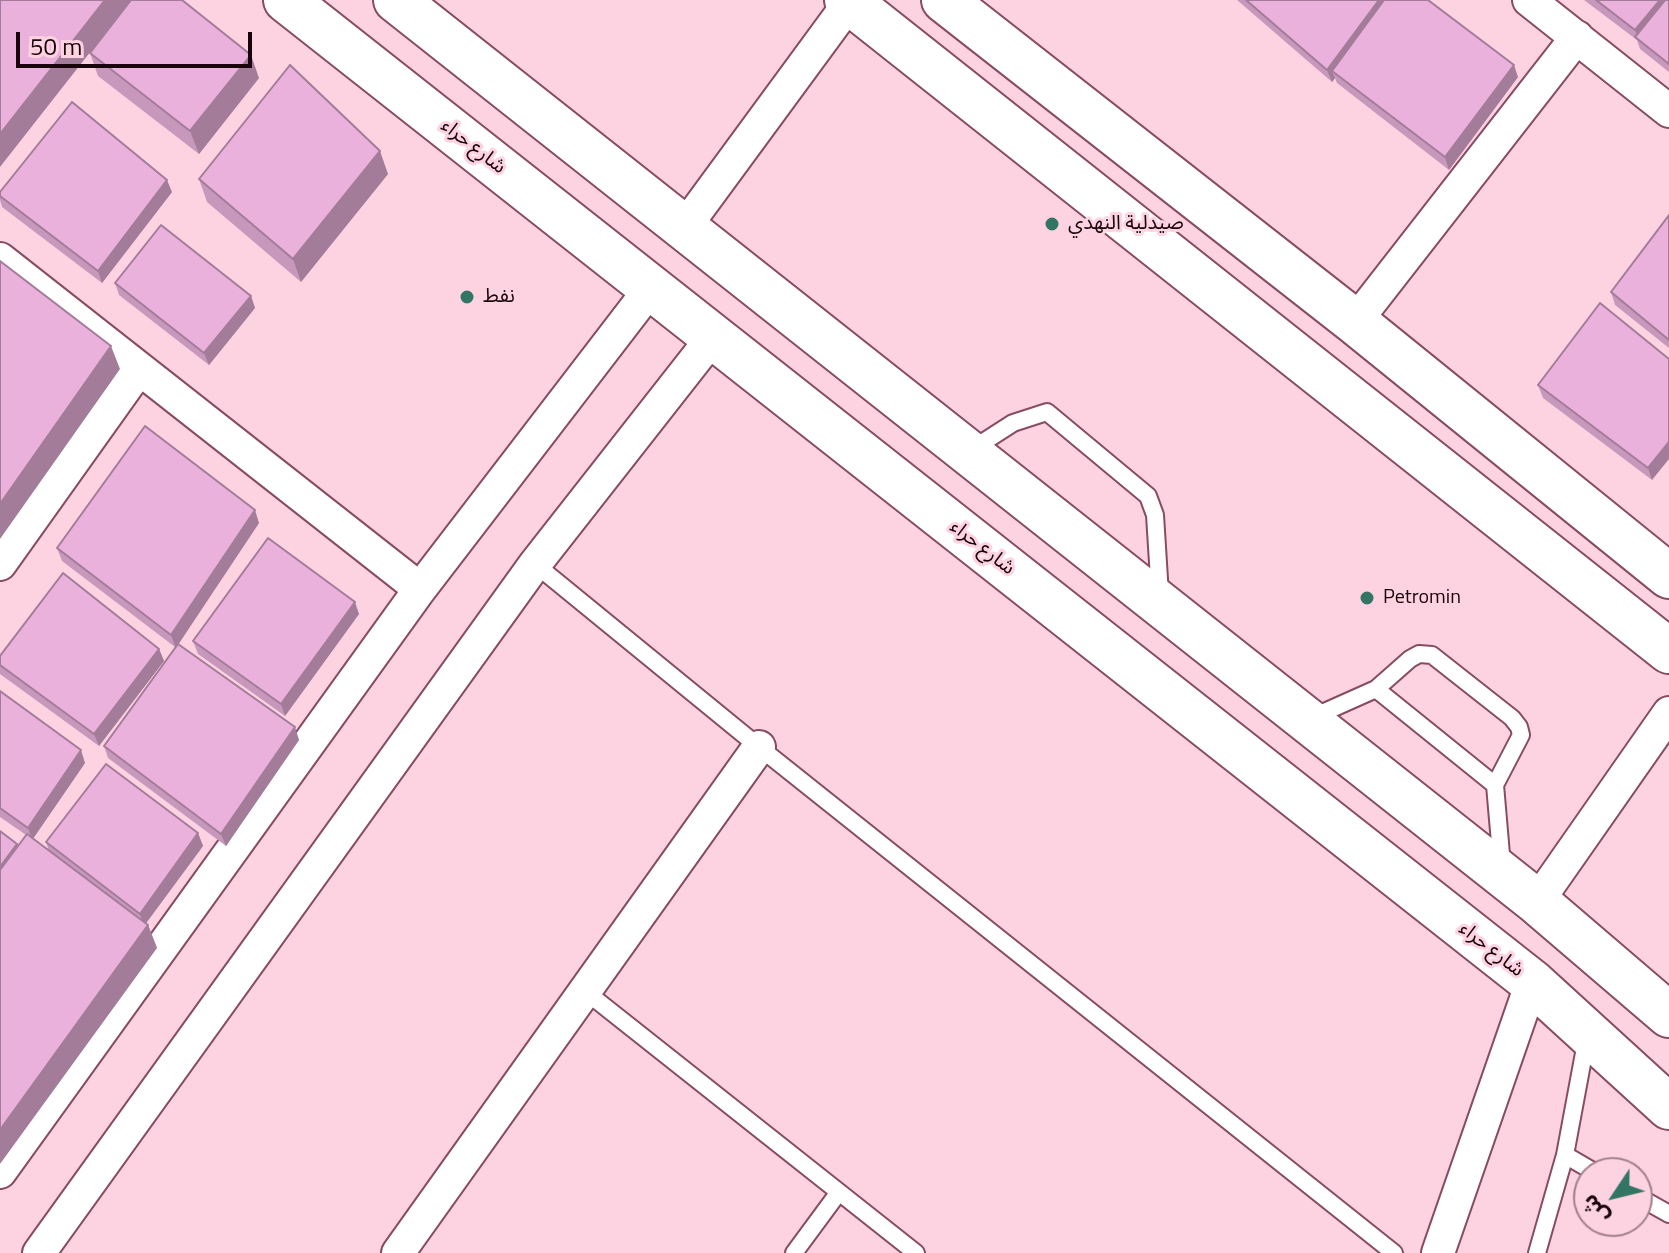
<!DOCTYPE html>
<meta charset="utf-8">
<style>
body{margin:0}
#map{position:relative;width:1669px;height:1253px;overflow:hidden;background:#fed3e1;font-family:"Titillium Web","Noto Sans Arabic",sans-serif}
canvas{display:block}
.north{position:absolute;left:1573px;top:1157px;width:80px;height:80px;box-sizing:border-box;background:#fed3e1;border:2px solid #a2808c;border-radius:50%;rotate:235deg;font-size:22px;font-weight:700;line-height:32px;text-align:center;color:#19040c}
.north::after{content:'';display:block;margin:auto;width:28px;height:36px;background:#337565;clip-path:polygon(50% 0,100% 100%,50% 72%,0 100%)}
.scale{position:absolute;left:16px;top:32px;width:236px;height:36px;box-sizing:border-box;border:4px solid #19040c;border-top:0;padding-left:10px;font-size:24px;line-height:28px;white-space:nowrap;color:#19040c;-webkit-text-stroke:6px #fed3e1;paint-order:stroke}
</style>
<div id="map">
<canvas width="1669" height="1253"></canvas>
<div class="north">ش</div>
<div class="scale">50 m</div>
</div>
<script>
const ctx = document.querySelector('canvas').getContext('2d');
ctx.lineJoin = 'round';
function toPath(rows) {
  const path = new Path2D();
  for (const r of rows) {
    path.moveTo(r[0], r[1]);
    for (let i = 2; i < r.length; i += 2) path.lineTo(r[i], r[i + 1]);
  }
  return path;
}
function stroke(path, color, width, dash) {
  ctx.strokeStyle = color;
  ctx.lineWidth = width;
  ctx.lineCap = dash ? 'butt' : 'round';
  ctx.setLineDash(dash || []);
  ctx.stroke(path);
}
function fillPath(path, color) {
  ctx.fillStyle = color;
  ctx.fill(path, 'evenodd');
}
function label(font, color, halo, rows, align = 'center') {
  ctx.font = font + ' "Titillium Web","Noto Sans Arabic",sans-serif';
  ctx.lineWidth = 6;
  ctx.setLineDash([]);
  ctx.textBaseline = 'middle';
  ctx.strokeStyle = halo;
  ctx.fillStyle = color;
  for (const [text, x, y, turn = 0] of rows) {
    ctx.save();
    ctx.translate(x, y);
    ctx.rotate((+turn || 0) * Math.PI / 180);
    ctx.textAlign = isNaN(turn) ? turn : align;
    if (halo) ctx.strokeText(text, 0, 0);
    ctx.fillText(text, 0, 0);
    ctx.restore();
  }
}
const lane = toPath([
 [971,450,1013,423,1047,412,1148,496,1155,515,1160,595],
 [535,564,759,747,1394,1253],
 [1376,689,1410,659,1419,654,1432,655,1512,718,1519,727,1521,735,1495,785],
 [1311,718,1376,689,1495,785,1502,866],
 [585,991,916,1253],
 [1565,1155,1596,1173],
 [1637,1196,1669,1214],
 [794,1253,839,1192],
 [1537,1253,1565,1155,1587,1037]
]);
const street = toPath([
 [1529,0,1669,111],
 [684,228,850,2],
 [0,259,420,589],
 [1355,322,1577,37],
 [0,564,139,369],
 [1537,902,1669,713],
 [0,1172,420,589,651,288],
 [39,1253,535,564,713,337],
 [398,1253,759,747],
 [1438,1253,1532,982]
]);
const secondary = toPath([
 [847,0,1669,651],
 [944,0,1355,322,1669,576]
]);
const primary = toPath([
 [286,0,1532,982,1669,1107],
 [396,0,1537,902,1669,1015]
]);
stroke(lane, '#874b63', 20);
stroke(street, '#874b63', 36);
stroke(secondary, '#874b63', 48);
stroke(primary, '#874b63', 48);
stroke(lane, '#fff', 16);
stroke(street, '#fff', 32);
stroke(secondary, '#fff', 44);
stroke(primary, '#fff', 44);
fillPath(toPath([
 [0,0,259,78,199,154,98,76,90,53],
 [1237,0,1428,0,1518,77,1449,170,1337,83,1335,78,1332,82],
 [1584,0,1669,0,1669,72,1640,49,1637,40],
 [388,174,301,282,207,202,199,179],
 [0,192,172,192,102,283,2,207,0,200],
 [1669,215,1669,348,1615,305,1611,292],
 [115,283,251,296,255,308,209,365,119,295],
 [1669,359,1652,480,1543,398,1538,385],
 [259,523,178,644,299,740,226,846,108,758,104,746,175,647,62,561,57,548],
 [359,614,285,716,198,654,193,641],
 [159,649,164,661,99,746,0,674,0,656],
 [0,691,85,763,33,839,49,851,46,842,198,833,203,846,146,923,148,925,157,948,18,846,26,835,0,817]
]), '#c898bc');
fillPath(toPath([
 [105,0,131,0,0,167,0,134],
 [1379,0,1393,0,1332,71,1335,78,1332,82,1327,70],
 [1660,0,1669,0,1639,39,1635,30],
 [251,55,259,78,199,154,190,131],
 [1514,65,1518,77,1449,170,1445,157],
 [380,151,388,174,301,282,293,259],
 [167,180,172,192,102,283,98,271],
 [251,296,255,308,209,365,204,353],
 [111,346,120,369,0,539,0,504],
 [1669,442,1669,459,1652,480,1648,468],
 [255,510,259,523,176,648,171,635],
 [355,602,359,614,285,716,281,704],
 [159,649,164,661,99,746,94,734],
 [295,727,299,740,226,846,221,834],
 [81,750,85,763,32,840,28,828],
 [198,833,203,846,144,926,140,914],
 [17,844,22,856,0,885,0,867],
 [148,925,157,948,0,1164,0,1130]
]), '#a37c99');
const building = toPath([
 [0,0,105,0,0,134,0,0],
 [131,0,182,0,251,55,190,131,90,53,131,0],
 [1246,0,1379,0,1327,70,1246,0],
 [1384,0,1428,0,1514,65,1445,157,1332,71,1384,0],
 [1596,0,1660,0,1635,30,1596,0],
 [1665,0,1669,0,1669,64,1635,37,1665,0],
 [290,65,380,151,293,259,199,179,290,65],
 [72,102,167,180,98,271,0,196,0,192,72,102],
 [1669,215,1669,340,1611,292,1669,215],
 [161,225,251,296,204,353,115,283,161,225],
 [0,261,111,346,0,504,0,261],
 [1600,303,1669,359,1669,442,1648,468,1538,385,1600,303],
 [145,426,255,510,171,635,57,548,145,426],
 [268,538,355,602,281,704,193,641,268,538],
 [63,573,159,649,94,734,0,665,0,656,63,573],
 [178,644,295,727,221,834,104,746,178,644],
 [0,691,81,750,28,828,0,808,0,691],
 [106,764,198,833,140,914,46,842,106,764],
 [0,831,17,844,0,867,0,831],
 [27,834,148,925,0,1130,0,870,27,834]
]);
fillPath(building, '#e9b1db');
stroke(building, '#a37c99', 2);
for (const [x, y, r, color] of [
 [1052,224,8,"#337565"],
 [467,297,8,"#337565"],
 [1367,598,8,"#337565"]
]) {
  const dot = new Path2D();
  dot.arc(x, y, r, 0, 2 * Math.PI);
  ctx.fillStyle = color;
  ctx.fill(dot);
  stroke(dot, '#fed3e1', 3);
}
label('20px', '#19040c', '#fed3e1', [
 ["شارع حراء",473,147,38],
 ["شارع حراء",982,548,38],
 ["شارع حراء",1491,950,38]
]);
label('20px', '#19040c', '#fed3e1', [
 ["صيدلية النهدي",1068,224],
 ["نفط",483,297],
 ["Petromin",1383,598]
], 'left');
</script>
